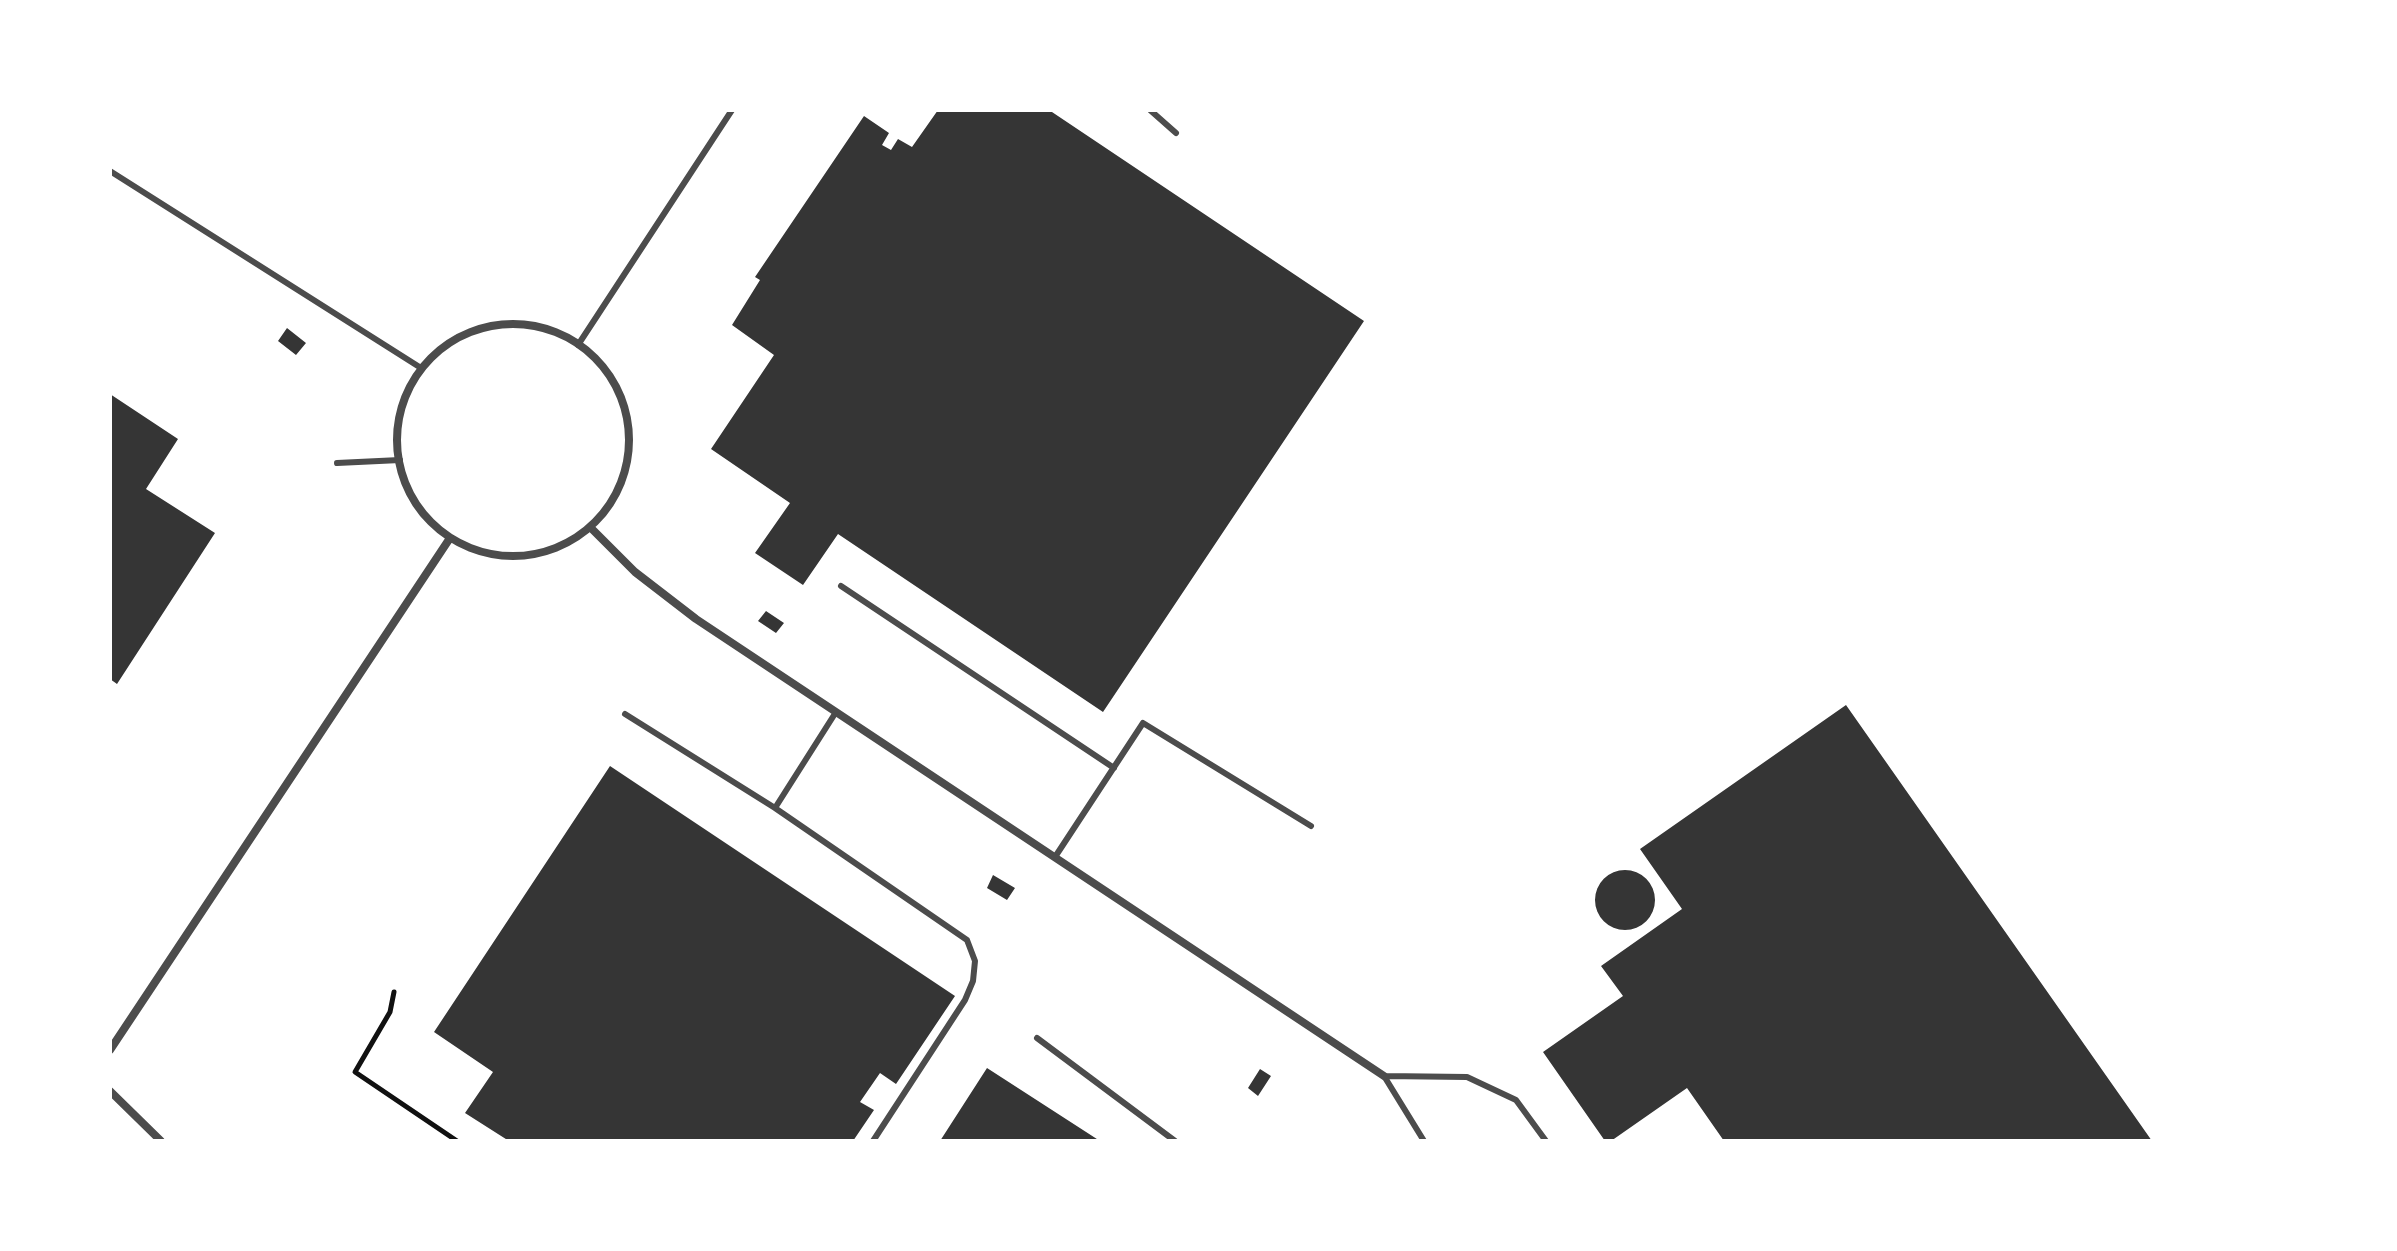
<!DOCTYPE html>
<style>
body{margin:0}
#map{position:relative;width:2397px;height:1251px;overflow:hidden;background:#fff;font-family:"Times New Roman",serif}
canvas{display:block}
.frame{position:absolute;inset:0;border:112px solid #fff;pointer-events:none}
</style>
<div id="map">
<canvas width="2397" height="1251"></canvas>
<div class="frame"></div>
</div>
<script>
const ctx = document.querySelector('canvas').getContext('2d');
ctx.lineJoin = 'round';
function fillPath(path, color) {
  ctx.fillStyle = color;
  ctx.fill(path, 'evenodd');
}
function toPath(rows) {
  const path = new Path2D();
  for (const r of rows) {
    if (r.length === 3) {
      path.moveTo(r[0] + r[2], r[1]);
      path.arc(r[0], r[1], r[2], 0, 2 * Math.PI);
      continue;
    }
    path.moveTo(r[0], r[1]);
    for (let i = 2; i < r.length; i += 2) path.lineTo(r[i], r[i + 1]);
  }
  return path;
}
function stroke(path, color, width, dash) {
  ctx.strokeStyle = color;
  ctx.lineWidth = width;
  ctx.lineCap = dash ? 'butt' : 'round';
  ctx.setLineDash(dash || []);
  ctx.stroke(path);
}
fillPath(toPath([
 [938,110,1049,110,1364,321,1103,712,838,534,803,585,755,553,790,503,711,449,774,355,732,325,760,280,755,277,864,116,889,133,882,145,891,150,898,139,912,147],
 [287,328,306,343,296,355,278,341],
 [110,394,178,439,146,489,215,533,117,684,110,679],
 [766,611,784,623,776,633,758,621],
 [1846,705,2152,1141,1724,1141,1687,1088,1611,1141,1605,1141,1543,1052,1623,996,1601,966,1682,909,1640,849],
 [610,766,955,996,896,1084,880,1073,860,1102,874,1110,853,1141,509,1141,465,1113,493,1072,434,1032],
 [1625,900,30],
 [993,875,1015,888,1007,900,987,888],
 [987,1068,1100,1141,940,1141],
 [1260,1069,1271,1076,1258,1096,1248,1088]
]), '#353535');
stroke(toPath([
 [394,992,390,1012,355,1072,457,1141]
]), '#111', 5);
stroke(toPath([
 [1150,110,1176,133],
 [110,171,421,368],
 [578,345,732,110],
 [337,463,400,460],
 [841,586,1114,768],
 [836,712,775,808,967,940,975,961,973,981,965,1000,873,1141],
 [625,714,775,808],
 [1055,857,1143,723,1311,826],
 [1037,1038,1175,1141],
 [1384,1076,1467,1077,1516,1100,1546,1141],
 [1384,1076,1424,1141]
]), '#4c4c4c', 6);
stroke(toPath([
 [513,440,116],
 [590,527,635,572,696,619,1384,1076],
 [110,1050,450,538],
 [110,1091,161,1141]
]), '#4c4c4c', 8);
</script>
